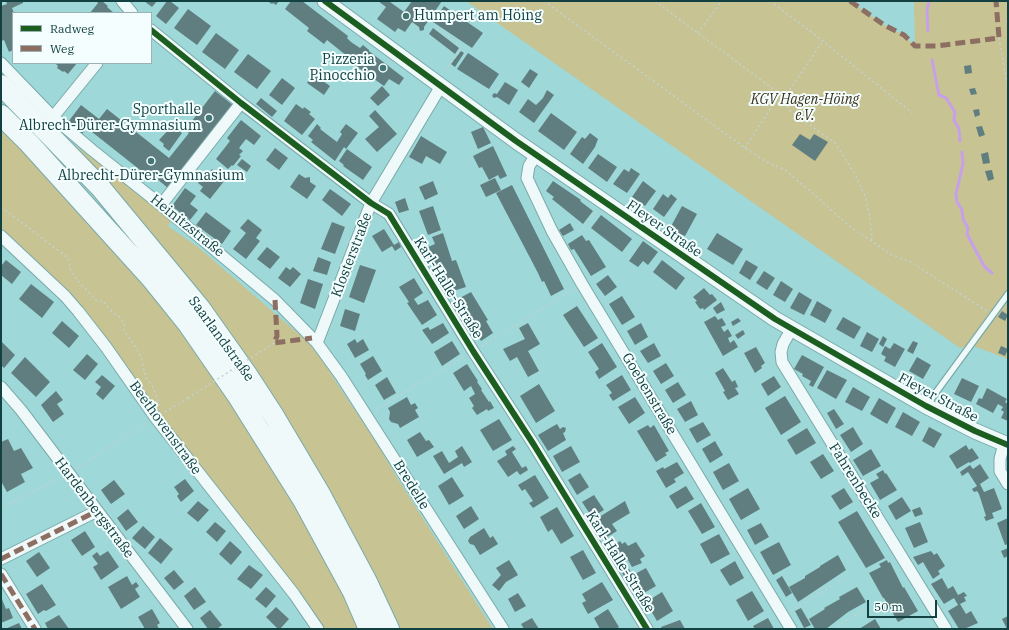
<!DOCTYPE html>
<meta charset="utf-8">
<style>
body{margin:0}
#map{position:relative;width:1009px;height:630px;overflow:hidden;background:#9ed8d8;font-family:"IBM Plex Serif",serif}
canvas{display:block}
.frame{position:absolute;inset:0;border:2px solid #134142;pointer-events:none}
.legend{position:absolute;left:12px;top:12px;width:140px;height:52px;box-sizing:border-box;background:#f4fefe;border:1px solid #9ab2b3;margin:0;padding:5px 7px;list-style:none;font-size:12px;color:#134142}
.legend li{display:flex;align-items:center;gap:8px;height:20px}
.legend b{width:20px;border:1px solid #9ab2b3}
.scale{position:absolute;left:867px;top:600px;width:70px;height:18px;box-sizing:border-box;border:2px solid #134142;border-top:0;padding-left:5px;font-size:12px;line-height:14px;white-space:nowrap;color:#134142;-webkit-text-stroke:3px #f4fefe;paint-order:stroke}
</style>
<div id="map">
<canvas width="1009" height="630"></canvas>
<div class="frame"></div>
<ul class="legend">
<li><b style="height:5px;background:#1b5e20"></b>Radweg</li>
<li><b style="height:5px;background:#8d6e63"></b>Weg</li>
</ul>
<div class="scale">50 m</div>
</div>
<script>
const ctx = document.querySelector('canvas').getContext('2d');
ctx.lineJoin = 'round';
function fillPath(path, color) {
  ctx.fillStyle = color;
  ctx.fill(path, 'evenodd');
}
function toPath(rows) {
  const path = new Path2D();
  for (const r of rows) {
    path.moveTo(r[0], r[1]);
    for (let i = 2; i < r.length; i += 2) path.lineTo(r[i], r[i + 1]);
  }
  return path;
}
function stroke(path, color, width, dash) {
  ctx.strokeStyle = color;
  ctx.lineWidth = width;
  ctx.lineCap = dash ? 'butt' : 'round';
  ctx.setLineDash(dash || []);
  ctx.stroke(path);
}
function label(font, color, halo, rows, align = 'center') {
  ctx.font = font + ' "IBM Plex Serif",serif';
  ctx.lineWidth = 4;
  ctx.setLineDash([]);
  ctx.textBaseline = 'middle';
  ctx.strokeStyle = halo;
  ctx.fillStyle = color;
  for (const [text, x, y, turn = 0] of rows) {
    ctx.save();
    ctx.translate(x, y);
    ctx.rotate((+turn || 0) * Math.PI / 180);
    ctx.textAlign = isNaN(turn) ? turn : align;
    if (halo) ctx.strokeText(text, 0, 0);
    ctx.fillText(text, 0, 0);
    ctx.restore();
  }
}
fillPath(toPath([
 [466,1,850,1,884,25,904,35,915,46,914,1,1008,1,1008,359,971,345,960,348],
 [38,108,69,141,108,170,171,221,168,226,198,247,308,342,323,361,338,385,378,445,396,476,493,629,395,629,340,516],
 [1,117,148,280,300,501,364,629,321,629,159,414,109,342,87,315,1,232]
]), '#c7c392');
stroke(toPath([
 [928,31,927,11,929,1],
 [932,60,939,95,946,98,955,112,954,120,959,129,960,141],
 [962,152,963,164,956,194,957,202,962,210,963,219,968,228,967,234,984,266,992,273]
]), '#c6a1e9', 3);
fillPath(toPath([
 [6,1,23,1,23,3,12,8,14,13,13,13,13,50,9,52,4,40,1,41,1,13,2,13,1,6,7,4],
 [96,1,102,1,108,6,107,7,114,13,90,13,98,3],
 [144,1,157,1,152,7],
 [167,1,170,1,179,8,166,24,156,16],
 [267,1,279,1,276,5,273,3,272,4],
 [291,1,302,1,348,36,347,38,351,42,360,48,363,45,369,50,369,51,404,78,399,85,389,79,384,86,346,59,347,56,327,40,324,44,307,31,309,28,285,9],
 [378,1,391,1,390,2,404,12,412,1,442,1,424,27,424,30,420,31,419,27,412,22,405,32,398,28,395,32,377,19,386,7],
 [444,6,483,33,472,48,433,22],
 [188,9,211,26,197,45,174,28],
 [433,28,459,48,455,54,429,34],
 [216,33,239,50,225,69,202,52],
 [461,51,464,53,455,67,451,64],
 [468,53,499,74,489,89,457,69],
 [248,54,271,71,257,89,234,72],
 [55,63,77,63,68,74,64,71,63,72,57,68,58,66],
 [971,65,972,73,965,74,964,66],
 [530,69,538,74,529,88,521,82],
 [313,74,330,86,324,95,307,83],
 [282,78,295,88,282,105,269,95],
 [505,82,518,90,509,105,497,97,494,98,492,96,494,93,497,94],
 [382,86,390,95,378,106,370,98],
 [975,88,977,94,971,95,969,89],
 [547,90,554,95,534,123,519,112,528,99,536,105,543,98],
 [215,91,234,106,169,189,156,178,154,181,87,128,82,134,68,122,81,105,99,119,107,109,169,158,189,133,185,130],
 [261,98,277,111,272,117,256,104],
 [296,104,303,109,304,107,311,112,309,114,315,119,302,135,284,121],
 [979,109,980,115,975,117,973,110],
 [375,110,397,134,377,152,365,139,379,127,369,116],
 [551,113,577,132,564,150,538,131],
 [241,120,261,136,254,145,246,139,239,148,243,151,239,155,241,156,233,166,232,165,228,169,216,159,230,141,227,138],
 [317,124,321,128,320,129,337,142,342,134,340,132,346,124,358,133,346,149,344,147,335,161,311,142,313,140,308,136],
 [172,126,182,133,169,151,163,146,164,144,159,140],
 [982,126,985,135,979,137,976,127],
 [483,127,491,143,478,149,471,132],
 [590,133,598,139,595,147,583,164,570,154,582,137,585,139],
 [800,134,810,140,814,134,828,142,815,161,792,145],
 [421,136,447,152,440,164,426,156,422,164,409,157],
 [493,146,507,176,500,179,498,175,489,180,482,167,479,168,473,156],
 [275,148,288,158,279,170,266,160],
 [347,149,372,167,363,180,343,166,344,165,339,161],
 [988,152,990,163,983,164,981,154],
 [598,154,617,167,607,182,588,168],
 [242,159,251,166,247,172,237,165],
 [631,168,640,174,627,193,613,184,624,169,629,172],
 [212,169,225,180,210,199,200,191,203,187,198,183,208,172,209,173],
 [992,170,994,179,988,181,985,171],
 [299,174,305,178,310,177,310,182,316,186,307,199,290,187],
 [495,178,501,190,486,197,480,185],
 [433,181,438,194,425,200,419,187],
 [553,181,581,200,580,201,593,211,583,224,552,199,554,197,546,191],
 [643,181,656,191,645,206,632,197],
 [512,185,564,289,551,296,544,281,542,282,538,273,496,193],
 [185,188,196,196,190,204,198,210,190,220,172,206],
 [330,189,351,204,342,216,322,200],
 [663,194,668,198,671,194,677,199,664,217,653,209],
 [405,198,409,210,399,213,395,202],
 [433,206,441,230,428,235,419,211],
 [682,206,697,214,685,236,669,230],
 [206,212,231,231,222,244,196,225],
 [601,215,632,239,622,252,591,228],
 [248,219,262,230,256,238,260,241,246,259,233,249,246,233,240,228],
 [332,222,345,227,335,254,321,249],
 [570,223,574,230,563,236,559,230],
 [384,229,394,245,399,242,401,247,395,251,392,246,382,252,372,236],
 [443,233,452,261,456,260,466,287,450,292,440,266,436,267,428,247,435,244,432,237],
 [717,233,743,249,733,265,707,249],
 [582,235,586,241,589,240,606,267,591,276,574,249,571,250,568,244],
 [643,241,658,252,648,265,643,261,638,267,629,261],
 [267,247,280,257,270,269,257,259],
 [318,257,331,262,327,275,313,271],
 [6,260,21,272,12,284,1,275,1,266],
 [662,260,685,278,676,290,653,272],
 [746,260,758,267,750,280,739,273],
 [360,265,376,270,364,303,349,297],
 [286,267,290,270,293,267,301,274,290,287,278,278],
 [764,271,775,278,767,290,756,283],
 [608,275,617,287,605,296,596,284],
 [414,278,423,293,414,299,418,305,428,300,437,315,422,325,407,303,409,302,399,287],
 [308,279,323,284,315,309,300,303],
 [781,281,793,289,785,302,773,295],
 [31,284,54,302,42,318,19,299],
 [704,288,710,295,712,294,717,300,704,310,703,308,700,309,695,302,697,301,693,297],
 [471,292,488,320,486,321,493,333,481,341,456,300],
 [799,292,812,300,804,315,790,308],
 [622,296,635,317,622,325,609,304],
 [817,301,832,310,825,323,810,315],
 [721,302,725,310,717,314,713,308],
 [577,306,598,338,584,347,563,315],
 [345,309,360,314,355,331,340,326],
 [1002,311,1008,315,1005,321,998,317],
 [715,316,718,320,722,318,726,325,721,327,724,332,728,329,732,336,728,338,730,343,734,340,738,347,723,356,704,322],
 [843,317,861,327,854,339,836,329],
 [738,318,741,321,733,326,731,322],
 [62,321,79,336,69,348,52,333],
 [443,323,449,333,432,344,422,330,428,327,430,330],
 [528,323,540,344,528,351,539,371,528,377,517,357,510,361,503,349,525,339,519,328],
 [641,323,648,337,635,345,627,331],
 [743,330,745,334,738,339,735,335],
 [867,332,879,339,872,352,860,346],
 [883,336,887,339,883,347,879,344],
 [355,339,357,343,363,339,369,350,355,358,347,344],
 [1,341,15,355,4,368,1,365],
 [452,341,460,354,442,366,434,352],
 [913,341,918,343,913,354,907,351],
 [602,343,617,367,599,379,595,372,599,369,588,352],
 [654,343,661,356,648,363,640,351],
 [894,343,905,349,895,367,884,361,886,357,881,354,885,346,890,349],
 [1001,346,1008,349,1005,356,998,353],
 [756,347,765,363,761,366,762,368,755,373,744,353],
 [87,354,98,364,85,380,73,370],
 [802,355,824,367,813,387,809,385,811,381,802,376,803,374,794,369],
 [373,356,382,371,368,380,365,375,366,374,360,364],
 [25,357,50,382,36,397,11,373],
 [917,357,931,365,923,379,909,371],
 [666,363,674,376,661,384,653,371],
 [467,364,478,381,477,382,482,389,481,390,489,402,490,401,494,408,488,411,487,409,477,415,472,408,474,406,469,398,475,394,471,386,464,391,453,373],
 [723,368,732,382,735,380,738,387,735,388,739,394,728,400,723,392,725,391,715,373],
 [827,370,847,380,836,399,817,388],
 [102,375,115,386,103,400,96,394,101,387,95,382],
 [622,375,631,390,613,401,609,395,612,393,606,385],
 [774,376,781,387,768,396,761,384],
 [387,377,396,393,384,400,375,385],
 [962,378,979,386,971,402,954,394],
 [678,382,686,395,673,403,665,390],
 [539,384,555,411,536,423,520,396],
 [853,387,870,397,862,411,845,402],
 [987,388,1007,399,1005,402,1008,404,1008,421,1001,418,1004,412,1001,410,1003,407,998,404,993,413,976,404,979,398,982,399],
 [56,391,63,400,57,404,64,414,53,422,41,405],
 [785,396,801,422,781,435,765,408],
 [407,397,411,405,415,403,418,408,415,410,419,417,400,428,398,424,391,422,389,419,390,412,388,408],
 [635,397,645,413,629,424,618,407],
 [879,398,896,408,887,424,870,414],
 [691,401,698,415,685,422,677,409],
 [834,409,844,424,836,429,827,413],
 [903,412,920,422,912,436,895,427],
 [499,419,512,440,493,451,480,430],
 [703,422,711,435,697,443,689,429],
 [557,424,560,429,563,427,566,428,565,432,563,433,566,440,548,451,538,435],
 [648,425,650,428,654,425,669,451,665,453,667,455,656,462,637,431],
 [853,427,863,444,851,452,840,435],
 [929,427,942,434,934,448,922,441],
 [807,428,816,443,796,455,787,440],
 [420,432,426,441,429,440,434,447,417,457,407,440],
 [8,439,14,451,21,448,33,468,21,474,25,482,7,492,1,481,1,442],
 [715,441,723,455,710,463,702,449],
 [966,445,969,450,972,448,979,458,970,463,969,462,957,469,949,456],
 [462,446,472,462,464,467,462,463,444,474,433,456,442,451,449,463,458,457,455,451],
 [513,446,516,449,512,452,522,468,526,466,528,470,520,475,517,471,508,477,497,461,507,455,505,451],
 [571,446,580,462,562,472,553,456],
 [871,449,881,466,863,476,853,460],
 [823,454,834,471,821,479,810,462],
 [677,462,684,473,674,479,676,482,666,488,656,471,663,467,664,469],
 [729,463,739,481,723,490,713,472],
 [980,464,989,478,980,484,984,492,994,488,1002,509,992,513,994,518,986,521,984,517,986,516,979,494,977,491,974,492,972,489,977,486,968,472,962,476,960,472,970,465,973,469],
 [883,470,885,474,886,473,897,490,880,500,870,483,879,478,876,474],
 [580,473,589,487,577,495,568,480],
 [535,475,549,498,533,508,529,503,533,501,525,489,522,491,518,485],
 [452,477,464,496,449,505,438,486],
 [185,479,194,491,181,502,177,496,179,494,174,487],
 [114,480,125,494,111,504,101,490],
 [686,486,694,499,677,509,669,496],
 [748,488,760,509,741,520,729,499],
 [844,488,853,502,840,510,831,496],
 [594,495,604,510,592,517,582,502],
 [902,497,911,511,896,520,888,506],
 [198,501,209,510,198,522,187,513],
 [625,501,630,513,612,524,617,531,604,539,594,522,597,520,596,519],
 [701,503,715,527,702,534,688,511],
 [471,506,479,519,464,529,456,516],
 [557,507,574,536,561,544,552,529,548,532,540,517],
 [920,507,923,514,915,517,912,510],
 [128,509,138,522,126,531,117,518],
 [857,511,885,558,866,568,838,522],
 [1008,518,1008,544,1005,545,997,523],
 [215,522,226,531,217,542,206,532],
 [920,522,928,542,914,548,905,528],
 [761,523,769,537,755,545,747,530],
 [143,526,155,537,145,549,132,538],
 [484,528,490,538,493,536,498,544,480,555,474,545,470,544,468,541,470,537],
 [85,531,95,547,82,556,71,540],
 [719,534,730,554,711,564,700,544],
 [160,538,173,549,161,564,148,553],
 [230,541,242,552,231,565,219,554],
 [620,541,622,544,625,542,628,546,636,542,645,556,640,559,642,563,632,567,628,560,620,565,613,552,615,550,613,546],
 [779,542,791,565,773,575,760,552],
 [1008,548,1008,556,1004,558,1001,551],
 [583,550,596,573,583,580,570,557],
 [108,551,119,567,101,580,93,567,98,564,92,556,97,552,100,556],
 [931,551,934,555,937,553,945,566,938,571,940,574,933,579,923,562,918,565,913,557],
 [39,552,50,568,37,577,26,561],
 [838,555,846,570,798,602,789,587,805,578,805,576,820,567,820,566],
 [509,560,518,575,506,582,499,591,492,585,501,575,496,568],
 [887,560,888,563,890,562,903,588,904,587,918,611,898,622,884,598,883,598,869,573,881,567,879,564],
 [735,561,744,578,730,586,720,570],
 [249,565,263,575,251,589,237,579],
 [646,568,656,586,637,597,622,573,629,569,633,575],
 [174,570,184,582,174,590,164,578],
 [127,576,132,585,136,582,139,586,135,589,140,597,121,609,108,587],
 [782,576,792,593,786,597,776,580],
 [942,578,948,589,953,586,958,595,964,592,967,596,964,597,966,601,960,604,966,614,971,611,978,623,964,629,959,629,948,611,958,605,954,598,944,604,931,584],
 [602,582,613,600,588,614,582,603,586,601,582,594],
 [42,584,56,605,46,611,44,610,38,614,26,594],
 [195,587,206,602,194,610,184,596],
 [266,587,276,596,266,608,255,599],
 [857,587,866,602,848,612,826,629,815,629,809,619,825,609,824,608,840,599,839,597],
 [752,591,764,611,748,621,736,600],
 [662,592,673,611,657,621,646,602],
 [518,593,526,606,515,612,508,599],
 [1,597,6,609,9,608,13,618,1,623],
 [276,607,289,619,280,629,278,629,266,617],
 [801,608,811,625,804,628,795,611],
 [152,609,160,623,157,625,159,629,145,629,138,617],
 [608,609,619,627,616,629,600,629,594,618],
 [210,610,222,625,217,629,208,629,200,618],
 [59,615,69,629,48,629,45,623],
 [1008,616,1008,629,1007,629,1002,619],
 [532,618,539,629,524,629,521,624],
 [768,618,774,629,755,629,753,626],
 [875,619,881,629,859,629],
 [680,620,685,629,662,629,661,627],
 [19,623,22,629,5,629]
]), '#607e80');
const lane = toPath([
 [926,406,1008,294]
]);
const street = toPath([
 [122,1,132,13],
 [151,30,241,103,371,203,389,214,473,351,534,445,647,629],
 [1,63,53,117,92,150,161,205,275,300,317,343,341,376,503,629],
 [53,117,97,63],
 [536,155,529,166,527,178,552,231,582,284,791,629],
 [161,205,241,103],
 [1,236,65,296,78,311,106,347,155,417,294,594,318,629],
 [791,330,783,344,781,352,782,362,946,629],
 [317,343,371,203,441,86],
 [1,387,21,410,187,629],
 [1004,444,1000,459,1000,471,1008,484],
 [1,559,97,511],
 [1,574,35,629]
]);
const secondary = toPath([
 [325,1,516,141,775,319,926,406,975,431,1008,445]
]);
const highway = toPath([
 [1,85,100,187,200,308,246,373,274,416,319,492,367,582,389,629],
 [1,115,29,143,151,278,188,324,237,395,303,500,353,592,369,629]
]);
stroke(lane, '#7aaaaa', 8);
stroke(street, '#7aaaaa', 13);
stroke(secondary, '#7aaaaa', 17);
stroke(highway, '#7aaaaa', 22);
stroke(toPath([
 [544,1,745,148,765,161,785,170,816,196,848,225,892,255,911,262,987,311],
 [655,1,780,94,784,98,789,110,835,143,855,174,865,196,870,217,872,241],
 [770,1,823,41,912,113],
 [436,27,462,47,444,73],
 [698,33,722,1],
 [999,38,1008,88],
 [784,98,823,41],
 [745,148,780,94],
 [1,207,68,258,71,271,80,283,97,301,103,301,114,314,120,317,124,323,124,331,137,349,142,360,145,376,152,385,160,405],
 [579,232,597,211],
 [482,346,574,289],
 [376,410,465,356],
 [165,412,188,398],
 [77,468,148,422],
 [1,508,60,478],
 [791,611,844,578],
 [833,629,865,609]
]), '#c0d2d2', 1.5, [2, 3]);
stroke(lane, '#f0f9f9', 5.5);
stroke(street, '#f0f9f9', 11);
stroke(secondary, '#f0f9f9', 15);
stroke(highway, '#f0f9f9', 20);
stroke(toPath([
 [188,398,274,343]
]), '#c0d2d2', 1.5, [2, 3]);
stroke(toPath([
 [850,1,884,25,904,35,915,46,936,46,999,38,996,1],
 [275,300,277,336,274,343,312,338],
 [1,559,97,511],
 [1,574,35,629]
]), '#8d6e63', 5, [10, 5]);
stroke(toPath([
 [325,1,516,141,775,319,926,406,975,431,1008,445],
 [151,30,241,103,371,203,389,214,473,351,534,445,647,629]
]), '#1b5e20', 6);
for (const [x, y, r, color] of [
 [406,16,4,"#447676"],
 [383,68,4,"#447676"],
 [209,118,4,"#447676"],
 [151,161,4,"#447676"]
]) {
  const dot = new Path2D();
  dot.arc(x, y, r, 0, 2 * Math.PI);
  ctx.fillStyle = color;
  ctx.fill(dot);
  stroke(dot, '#f4fefe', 1.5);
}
label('14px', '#134142', '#f4fefe', [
 ["Humpert am Höing",414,16,"left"],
 ["Pizzeria",375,60],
 ["Pinocchio",375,76],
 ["Sporthalle",201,110],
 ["Albrech-Dürer-Gymnasium",201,126],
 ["Albrecht-Dürer-Gymnasium",151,176,"center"]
], 'right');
label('italic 14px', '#3d301b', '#f4fefe', [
 ["KGV Hagen-Höing",805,100],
 ["e.V.",805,116]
]);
label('14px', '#134142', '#f4fefe', [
 ["Heinitzstraße",187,226,39],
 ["Fleyer Straße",664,229,35],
 ["Klosterstraße",352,255,-69],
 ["Karl-Halle-Straße",448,288,58],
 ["Saarlandstraße",221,339,54],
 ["Goebenstraße",649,394,59],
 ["Fleyer Straße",938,398,28],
 ["Beethovenstraße",165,428,54],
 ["Fahrenbecke",855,481,58],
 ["Bredelle",411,485,58],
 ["Hardenbergstraße",94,508,53],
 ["Karl-Halle-Straße",620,562,58]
]);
</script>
